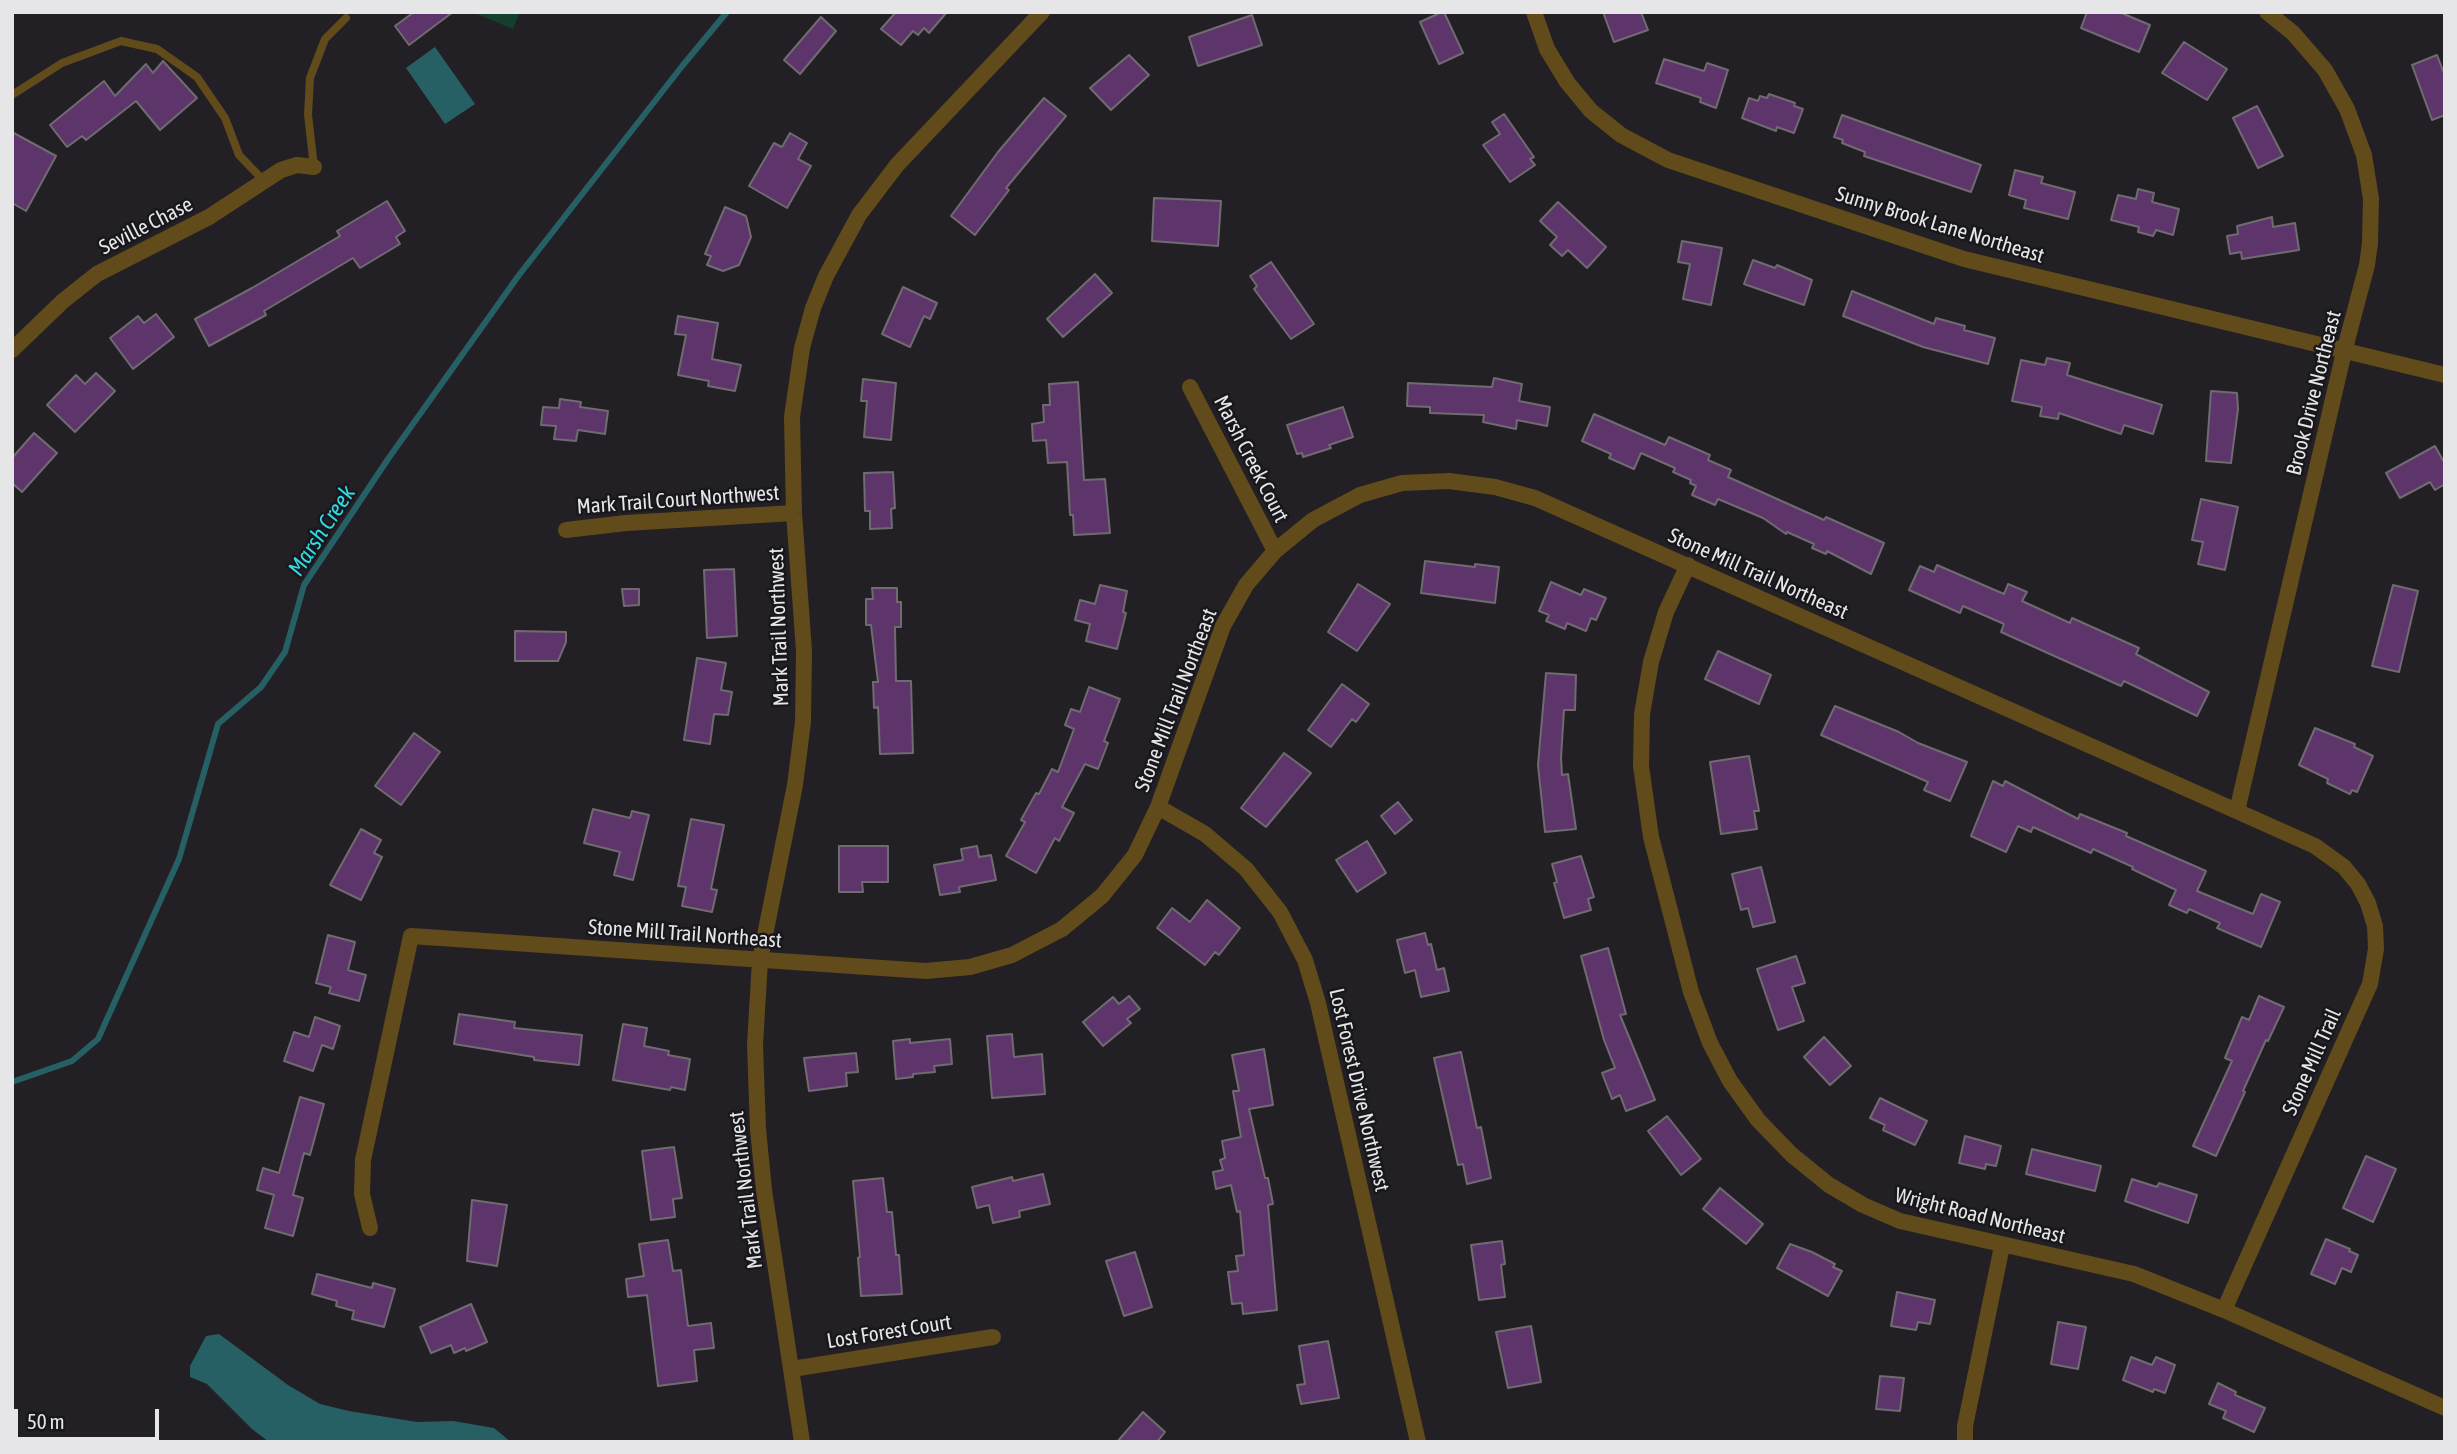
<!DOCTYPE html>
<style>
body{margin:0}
#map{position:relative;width:2457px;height:1454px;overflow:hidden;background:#222025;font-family:"Asap Condensed",sans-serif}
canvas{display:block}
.frame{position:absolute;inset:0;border:14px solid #e6e5e8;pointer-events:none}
.scale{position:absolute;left:14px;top:1409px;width:145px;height:32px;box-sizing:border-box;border:4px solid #e6e5e8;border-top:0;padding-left:9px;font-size:21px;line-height:24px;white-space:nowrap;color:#e6e5e8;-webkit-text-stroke:5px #18171c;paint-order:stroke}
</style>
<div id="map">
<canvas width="2457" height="1454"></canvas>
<div class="frame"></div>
<div class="scale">50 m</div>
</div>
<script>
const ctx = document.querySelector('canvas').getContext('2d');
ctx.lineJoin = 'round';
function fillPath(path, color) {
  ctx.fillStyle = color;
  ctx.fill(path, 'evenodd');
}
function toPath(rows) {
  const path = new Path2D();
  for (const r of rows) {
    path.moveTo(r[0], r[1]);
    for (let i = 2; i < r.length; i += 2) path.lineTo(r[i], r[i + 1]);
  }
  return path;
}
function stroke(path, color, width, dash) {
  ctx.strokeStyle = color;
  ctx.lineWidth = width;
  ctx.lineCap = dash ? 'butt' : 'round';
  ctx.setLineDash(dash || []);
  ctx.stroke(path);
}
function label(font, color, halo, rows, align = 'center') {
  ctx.font = font + ' "Asap Condensed",sans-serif';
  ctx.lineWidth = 5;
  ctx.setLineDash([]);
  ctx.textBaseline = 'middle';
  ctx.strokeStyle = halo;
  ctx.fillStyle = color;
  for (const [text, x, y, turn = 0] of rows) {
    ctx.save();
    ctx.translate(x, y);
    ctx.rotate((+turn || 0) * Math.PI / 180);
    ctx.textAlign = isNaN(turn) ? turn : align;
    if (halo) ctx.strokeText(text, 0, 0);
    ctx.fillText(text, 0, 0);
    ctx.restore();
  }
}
fillPath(toPath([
 [472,12,520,12,513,29]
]), '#153e2d');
fillPath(toPath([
 [435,47,475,104,445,124,406,68],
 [219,1334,288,1385,320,1404,349,1411,417,1422,453,1421,494,1428,511,1442,269,1442,252,1429,207,1384,190,1377,190,1366,206,1336]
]), '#276064');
stroke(toPath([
 [12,1082,72,1061,98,1039,179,859,218,724,261,687,285,652,304,585,388,459,519,275,683,65,727,12]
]), '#276064', 6);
const building = toPath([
 [414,12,453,12,409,45,395,26,414,12],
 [896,12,947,12,929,33,924,28,918,35,913,31,901,45,881,29,896,12],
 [1442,12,1444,12,1463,53,1439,64,1420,22,1442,12],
 [1603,12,1641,12,1648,30,1614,42,1603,12],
 [2087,12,2119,12,2150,25,2139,52,2081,28,2087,12],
 [1252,15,1262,45,1198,66,1189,37,1252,15],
 [821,17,836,31,800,74,784,60,821,17],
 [2184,42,2227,69,2207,100,2162,73,2184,42],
 [1129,55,1149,75,1111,110,1090,88,1129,55],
 [2437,55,2445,76,2445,115,2432,120,2412,65,2437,55],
 [1664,59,1704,71,1707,63,1728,70,1716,108,1700,102,1701,98,1656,83,1664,59],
 [163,61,197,98,160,130,136,101,86,140,82,136,67,147,50,125,104,81,115,96,146,64,153,73,163,61],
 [1769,94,1795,103,1794,106,1803,109,1794,133,1777,127,1776,131,1742,118,1749,98,1758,101,1760,96,1767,98,1769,94],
 [1044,98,1066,116,1006,188,1009,190,975,235,951,216,998,152,1044,98],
 [2257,106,2283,156,2258,168,2233,118,2257,106],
 [1504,114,1534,157,1530,159,1535,165,1510,182,1483,145,1500,134,1492,122,1504,114],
 [1842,115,1981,165,1971,192,1864,156,1865,152,1842,143,1843,140,1834,137,1842,115],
 [12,132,56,156,26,211,12,203,12,132],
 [790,133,807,143,798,159,811,166,787,208,749,186,774,143,782,147,790,133],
 [2015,170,2043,177,2041,183,2075,192,2068,219,2024,208,2026,200,2009,195,2015,170],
 [2138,189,2154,193,2152,202,2179,209,2173,235,2156,230,2153,236,2138,232,2139,227,2111,220,2118,195,2136,199,2138,189],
 [1154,198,1221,201,1218,246,1152,241,1154,198],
 [387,201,405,231,396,237,400,244,360,268,353,258,264,311,266,315,209,346,195,319,252,288,340,236,337,231,387,201],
 [1558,202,1606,247,1587,268,1568,250,1562,256,1550,245,1557,237,1540,221,1558,202],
 [725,207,746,216,751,237,739,265,723,271,707,265,711,256,705,254,725,207],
 [2272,217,2273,227,2295,223,2299,250,2242,259,2241,252,2230,254,2227,236,2238,234,2237,226,2272,217],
 [1682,241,1722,248,1711,305,1683,299,1690,264,1678,262,1682,241],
 [1753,260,1775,268,1777,265,1812,280,1804,305,1744,284,1753,260],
 [1271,262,1314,324,1291,339,1254,289,1257,286,1250,276,1271,262],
 [1095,274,1112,293,1063,337,1047,319,1095,274],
 [903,287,937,303,930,319,924,316,910,347,882,334,903,287],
 [1852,291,1934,324,1936,318,1965,326,1964,330,1995,338,1988,364,1923,347,1843,316,1852,291],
 [156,314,174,337,133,369,110,338,138,316,144,323,156,314],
 [678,316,718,323,712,359,741,365,735,391,708,386,709,381,678,375,686,335,675,334,678,316],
 [2047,358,2070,363,2067,375,2162,405,2153,434,2124,425,2121,434,2059,413,2058,419,2040,416,2042,407,2012,401,2021,360,2045,365,2047,358],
 [96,373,115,391,75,432,47,405,76,375,85,384,96,373],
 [1494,378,1522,384,1519,401,1550,407,1547,426,1517,420,1516,429,1483,422,1484,415,1430,413,1430,407,1407,406,1408,383,1492,387,1494,378],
 [863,379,896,383,891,440,864,437,867,401,861,401,863,379],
 [1078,382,1084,480,1105,479,1110,533,1074,535,1073,515,1070,515,1067,462,1048,463,1046,440,1033,441,1032,424,1044,422,1043,405,1050,405,1049,384,1078,382],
 [2211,391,2237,393,2238,409,2231,463,2206,461,2211,391],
 [560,399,581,402,580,407,608,411,605,434,578,430,576,441,554,439,556,426,541,425,543,407,559,408,560,399],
 [1343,407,1353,437,1329,445,1331,448,1303,457,1302,453,1297,454,1287,425,1343,407],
 [1594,414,1665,445,1669,437,1710,455,1708,460,1731,470,1728,477,1824,520,1826,517,1884,543,1871,574,1827,551,1826,554,1812,548,1814,544,1787,532,1786,534,1763,518,1718,499,1715,505,1692,495,1696,486,1690,483,1691,480,1673,472,1675,468,1641,453,1634,469,1609,458,1611,454,1582,441,1594,414],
 [34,433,57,453,22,492,12,483,12,458,34,433],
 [2435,446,2445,464,2445,484,2435,490,2430,482,2400,498,2386,473,2435,446],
 [893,472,895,508,891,509,892,528,870,529,870,511,865,511,864,473,893,472],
 [2201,499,2238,507,2225,570,2198,564,2203,542,2192,540,2201,499],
 [1425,561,1475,567,1475,564,1499,567,1495,603,1421,593,1425,561],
 [1937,565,2004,594,2008,584,2027,592,2022,601,2070,623,2072,618,2139,648,2136,654,2209,692,2197,716,2124,681,2121,686,2001,632,2004,624,1963,606,1960,613,1909,590,1920,566,1934,572,1937,565],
 [734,569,737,636,707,638,704,570,734,569],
 [1551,582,1581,595,1584,589,1606,598,1596,620,1591,618,1586,631,1567,623,1565,629,1546,621,1549,615,1539,611,1551,582],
 [1358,584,1390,604,1357,651,1328,632,1358,584],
 [1100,585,1127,591,1123,612,1126,613,1117,649,1086,641,1090,624,1075,620,1080,600,1095,604,1100,585],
 [2393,585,2418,591,2399,672,2372,666,2393,585],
 [872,588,897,588,897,602,901,602,901,627,895,627,896,681,911,681,913,753,880,754,878,707,874,708,873,682,878,682,871,625,866,625,866,599,873,599,872,588],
 [622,589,639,589,639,605,624,606,622,589],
 [515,631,566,632,566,642,558,661,515,661,515,631],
 [1718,651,1771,675,1759,704,1705,679,1718,651],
 [697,658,726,663,721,690,732,692,728,715,714,714,710,744,684,740,697,658],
 [1546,673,1576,675,1575,710,1564,710,1561,758,1562,775,1568,774,1576,829,1545,832,1538,765,1546,673],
 [1342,684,1369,704,1356,722,1352,719,1331,747,1308,730,1342,684],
 [1089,687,1120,699,1104,741,1108,743,1098,769,1085,764,1062,807,1074,813,1059,841,1055,838,1036,873,1006,856,1025,822,1021,820,1036,793,1039,794,1052,769,1058,772,1074,729,1065,725,1071,709,1080,712,1089,687],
 [1835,706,1899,732,1918,743,1967,762,1950,801,1924,790,1928,782,1821,735,1835,706],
 [2315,728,2355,744,2354,747,2373,756,2357,792,2352,790,2350,794,2327,783,2328,779,2299,765,2315,728],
 [414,733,440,752,401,805,375,786,414,733],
 [1284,753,1311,773,1266,827,1241,808,1284,753],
 [1749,756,1759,811,1754,811,1757,829,1721,834,1710,762,1749,756],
 [1993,781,2003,786,2005,781,2078,819,2080,814,2127,833,2126,836,2206,871,2197,891,2253,914,2261,894,2280,902,2261,947,2217,928,2220,923,2189,909,2187,913,2169,905,2176,890,2132,869,2133,867,2093,849,2091,853,2033,827,2031,832,2018,826,2006,852,1971,836,1993,781],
 [1398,802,1412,820,1395,834,1381,816,1398,802],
 [593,809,630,818,632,811,649,815,633,880,614,875,620,852,584,843,593,809],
 [691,819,724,825,711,889,717,890,712,912,682,906,686,887,678,886,691,819],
 [361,829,381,840,374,853,382,857,361,900,330,885,361,829],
 [1367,841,1386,873,1357,892,1336,860,1367,841],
 [839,846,888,846,888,882,862,882,863,892,839,892,839,846],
 [977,846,979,857,991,855,996,880,959,887,960,892,940,895,934,865,963,860,961,849,977,846],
 [1581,856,1594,897,1588,899,1591,910,1564,918,1554,883,1557,882,1552,864,1581,856],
 [1761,867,1775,922,1753,927,1748,908,1741,910,1732,874,1761,867],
 [1207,900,1240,928,1219,955,1215,952,1205,965,1157,928,1172,908,1190,922,1207,900],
 [1425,933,1428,945,1431,944,1437,970,1444,968,1449,991,1421,997,1415,970,1405,973,1397,940,1425,933],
 [328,935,355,942,348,970,366,975,359,1001,329,993,331,987,316,983,328,935],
 [1608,948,1626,1014,1620,1015,1655,1100,1626,1111,1620,1095,1612,1099,1602,1073,1615,1068,1604,1040,1581,956,1608,948],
 [1796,956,1805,983,1792,987,1804,1021,1778,1030,1757,969,1796,956],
 [1129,996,1140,1009,1127,1019,1131,1023,1103,1046,1083,1022,1113,997,1119,1004,1129,996],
 [2259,996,2284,1007,2268,1041,2266,1040,2243,1091,2245,1092,2216,1156,2193,1146,2232,1061,2225,1058,2242,1017,2249,1020,2259,996],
 [459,1014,515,1022,514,1028,582,1035,579,1065,534,1060,534,1057,454,1044,459,1014],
 [315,1017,340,1026,333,1049,322,1045,313,1071,284,1061,294,1032,309,1037,315,1017],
 [623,1024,647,1028,644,1046,669,1051,668,1055,690,1059,685,1090,671,1087,670,1090,613,1080,623,1024],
 [1012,1034,1014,1057,1042,1054,1045,1094,992,1098,987,1036,1012,1034],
 [1824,1037,1851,1066,1830,1085,1804,1057,1824,1037],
 [910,1039,910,1043,950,1039,952,1064,934,1066,935,1072,913,1074,913,1077,896,1079,893,1041,910,1039],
 [1264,1049,1273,1105,1249,1109,1265,1178,1268,1178,1273,1204,1268,1205,1277,1310,1243,1314,1242,1303,1232,1304,1228,1272,1238,1271,1236,1256,1244,1255,1240,1211,1237,1212,1231,1185,1216,1189,1213,1172,1223,1170,1220,1160,1225,1158,1222,1141,1241,1137,1233,1091,1239,1091,1232,1055,1264,1049],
 [1461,1052,1477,1128,1481,1127,1491,1178,1467,1184,1463,1164,1458,1165,1434,1058,1461,1052],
 [856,1053,858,1072,846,1073,847,1086,809,1091,804,1058,856,1053],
 [300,1097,324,1104,310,1155,304,1153,293,1195,303,1198,293,1236,265,1228,274,1195,257,1190,263,1168,279,1173,300,1097],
 [1880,1098,1927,1121,1915,1145,1883,1130,1885,1125,1870,1118,1880,1098],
 [1667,1116,1701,1159,1681,1175,1648,1131,1667,1116],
 [1965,1136,2001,1146,1996,1166,1986,1164,1985,1169,1959,1163,1965,1136],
 [674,1147,682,1198,673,1199,675,1217,651,1220,642,1151,674,1147],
 [2032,1149,2101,1166,2095,1191,2026,1174,2032,1149],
 [2366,1156,2396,1169,2373,1222,2343,1208,2366,1156],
 [1043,1174,1050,1204,1019,1211,1020,1217,993,1223,989,1205,977,1208,972,1187,1012,1177,1013,1181,1043,1174],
 [883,1178,887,1212,892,1212,896,1255,899,1255,902,1294,861,1296,858,1258,860,1257,853,1181,883,1178],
 [2132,1179,2157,1187,2159,1183,2197,1195,2188,1223,2125,1201,2132,1179],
 [1720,1188,1763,1224,1746,1244,1703,1209,1720,1188],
 [472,1200,507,1205,497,1266,467,1261,472,1200],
 [2326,1239,2350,1249,2349,1251,2358,1255,2351,1272,2342,1268,2335,1284,2311,1274,2326,1239],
 [668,1240,673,1271,681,1270,688,1326,711,1323,714,1348,694,1350,697,1381,658,1386,647,1295,628,1297,626,1279,644,1276,639,1244,668,1240],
 [1502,1241,1505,1264,1501,1265,1505,1297,1479,1300,1471,1245,1502,1241],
 [1790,1244,1812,1252,1835,1264,1833,1267,1842,1271,1828,1296,1777,1268,1790,1244],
 [1135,1252,1152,1307,1124,1316,1106,1261,1135,1252],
 [317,1274,372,1288,373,1283,395,1289,384,1327,352,1319,354,1311,336,1306,337,1301,312,1294,317,1274],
 [1897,1292,1935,1300,1930,1324,1918,1322,1916,1330,1891,1326,1897,1292],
 [471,1304,487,1342,466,1351,465,1348,454,1353,451,1345,431,1353,420,1327,471,1304],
 [2058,1322,2086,1327,2078,1369,2051,1364,2058,1322],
 [1531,1326,1541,1382,1508,1388,1496,1332,1531,1326],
 [1328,1341,1339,1398,1301,1404,1297,1385,1305,1384,1299,1346,1328,1341],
 [2131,1357,2152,1365,2156,1357,2175,1365,2165,1393,2154,1389,2153,1392,2123,1380,2131,1357],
 [1880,1376,1904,1378,1900,1411,1876,1409,1880,1376],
 [2218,1383,2236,1392,2235,1395,2265,1408,2254,1432,2223,1418,2226,1411,2209,1404,2218,1383],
 [1143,1412,1165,1432,1157,1442,1117,1442,1143,1412]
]);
fillPath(building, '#5e356b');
stroke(building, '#6f6b70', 2);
stroke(toPath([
 [12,95,62,63,121,41,157,49,197,77,225,118,239,155,264,181],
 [314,167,308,115,310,78,325,39,346,18]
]), '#624b1b', 8);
stroke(toPath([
 [1534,12,1547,49,1567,82,1591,111,1621,135,1668,160,1964,259,2445,375],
 [12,350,63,301,97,274,209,217,281,170,297,165,314,167],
 [1190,387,1275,551],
 [566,530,626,523,794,513],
 [1688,565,1666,612,1651,662,1642,714,1641,766,1651,837,1691,992,1710,1043,1730,1081,1758,1120,1792,1155,1829,1185,1863,1205,1900,1221,2134,1274,2224,1310,2445,1408],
 [1158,807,1205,834,1246,869,1280,912,1305,960,1318,1003,1418,1442],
 [2237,811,2344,352,2367,265,2370,243,2371,199,2364,155,2347,109,2325,70,2293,33,2267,12],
 [370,1228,362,1194,363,1160,411,936,926,971,970,967,1012,955,1062,929,1102,896,1135,855,1158,807,1223,626,1246,585,1275,551,1313,520,1360,495,1402,483,1449,481,1495,487,1535,498,2315,846,2344,867,2358,884,2368,903,2375,926,2376,949,2370,984,2224,1310],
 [792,1369,993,1337],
 [802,1442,764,1190,758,1129,755,1045,760,960,795,785,803,722,804,651,794,513,792,417,802,348,813,308,826,276,859,215,897,165,1042,12],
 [1965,1442,1965,1426,2002,1246]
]), '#624b1b', 16);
label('21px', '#e6e5e8', '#18171c', [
 ["Sunny Brook Lane Northeast",1940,225,17],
 ["Seville Chase",146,226,-27],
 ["Brook Drive Northeast",2314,393,-76],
 ["Marsh Creek Court",1251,459,63],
 ["Mark Trail Court Northwest",678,500,-4],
 ["Stone Mill Trail Northeast",1758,574,24],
 ["Mark Trail Northwest",779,627,-92],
 ["Stone Mill Trail Northeast",1176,700,-69],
 ["Stone Mill Trail Northeast",685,934,4],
 ["Stone Mill Trail",2312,1062,-66],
 ["Lost Forest Drive Northwest",1359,1090,77],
 ["Mark Trail Northwest",746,1190,-97],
 ["Wright Road Northeast",1980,1216,14],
 ["Lost Forest Court",889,1332,-9]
]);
label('italic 23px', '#32dae4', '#18171c', [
 ["Marsh Creek",322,531,-57]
]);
</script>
